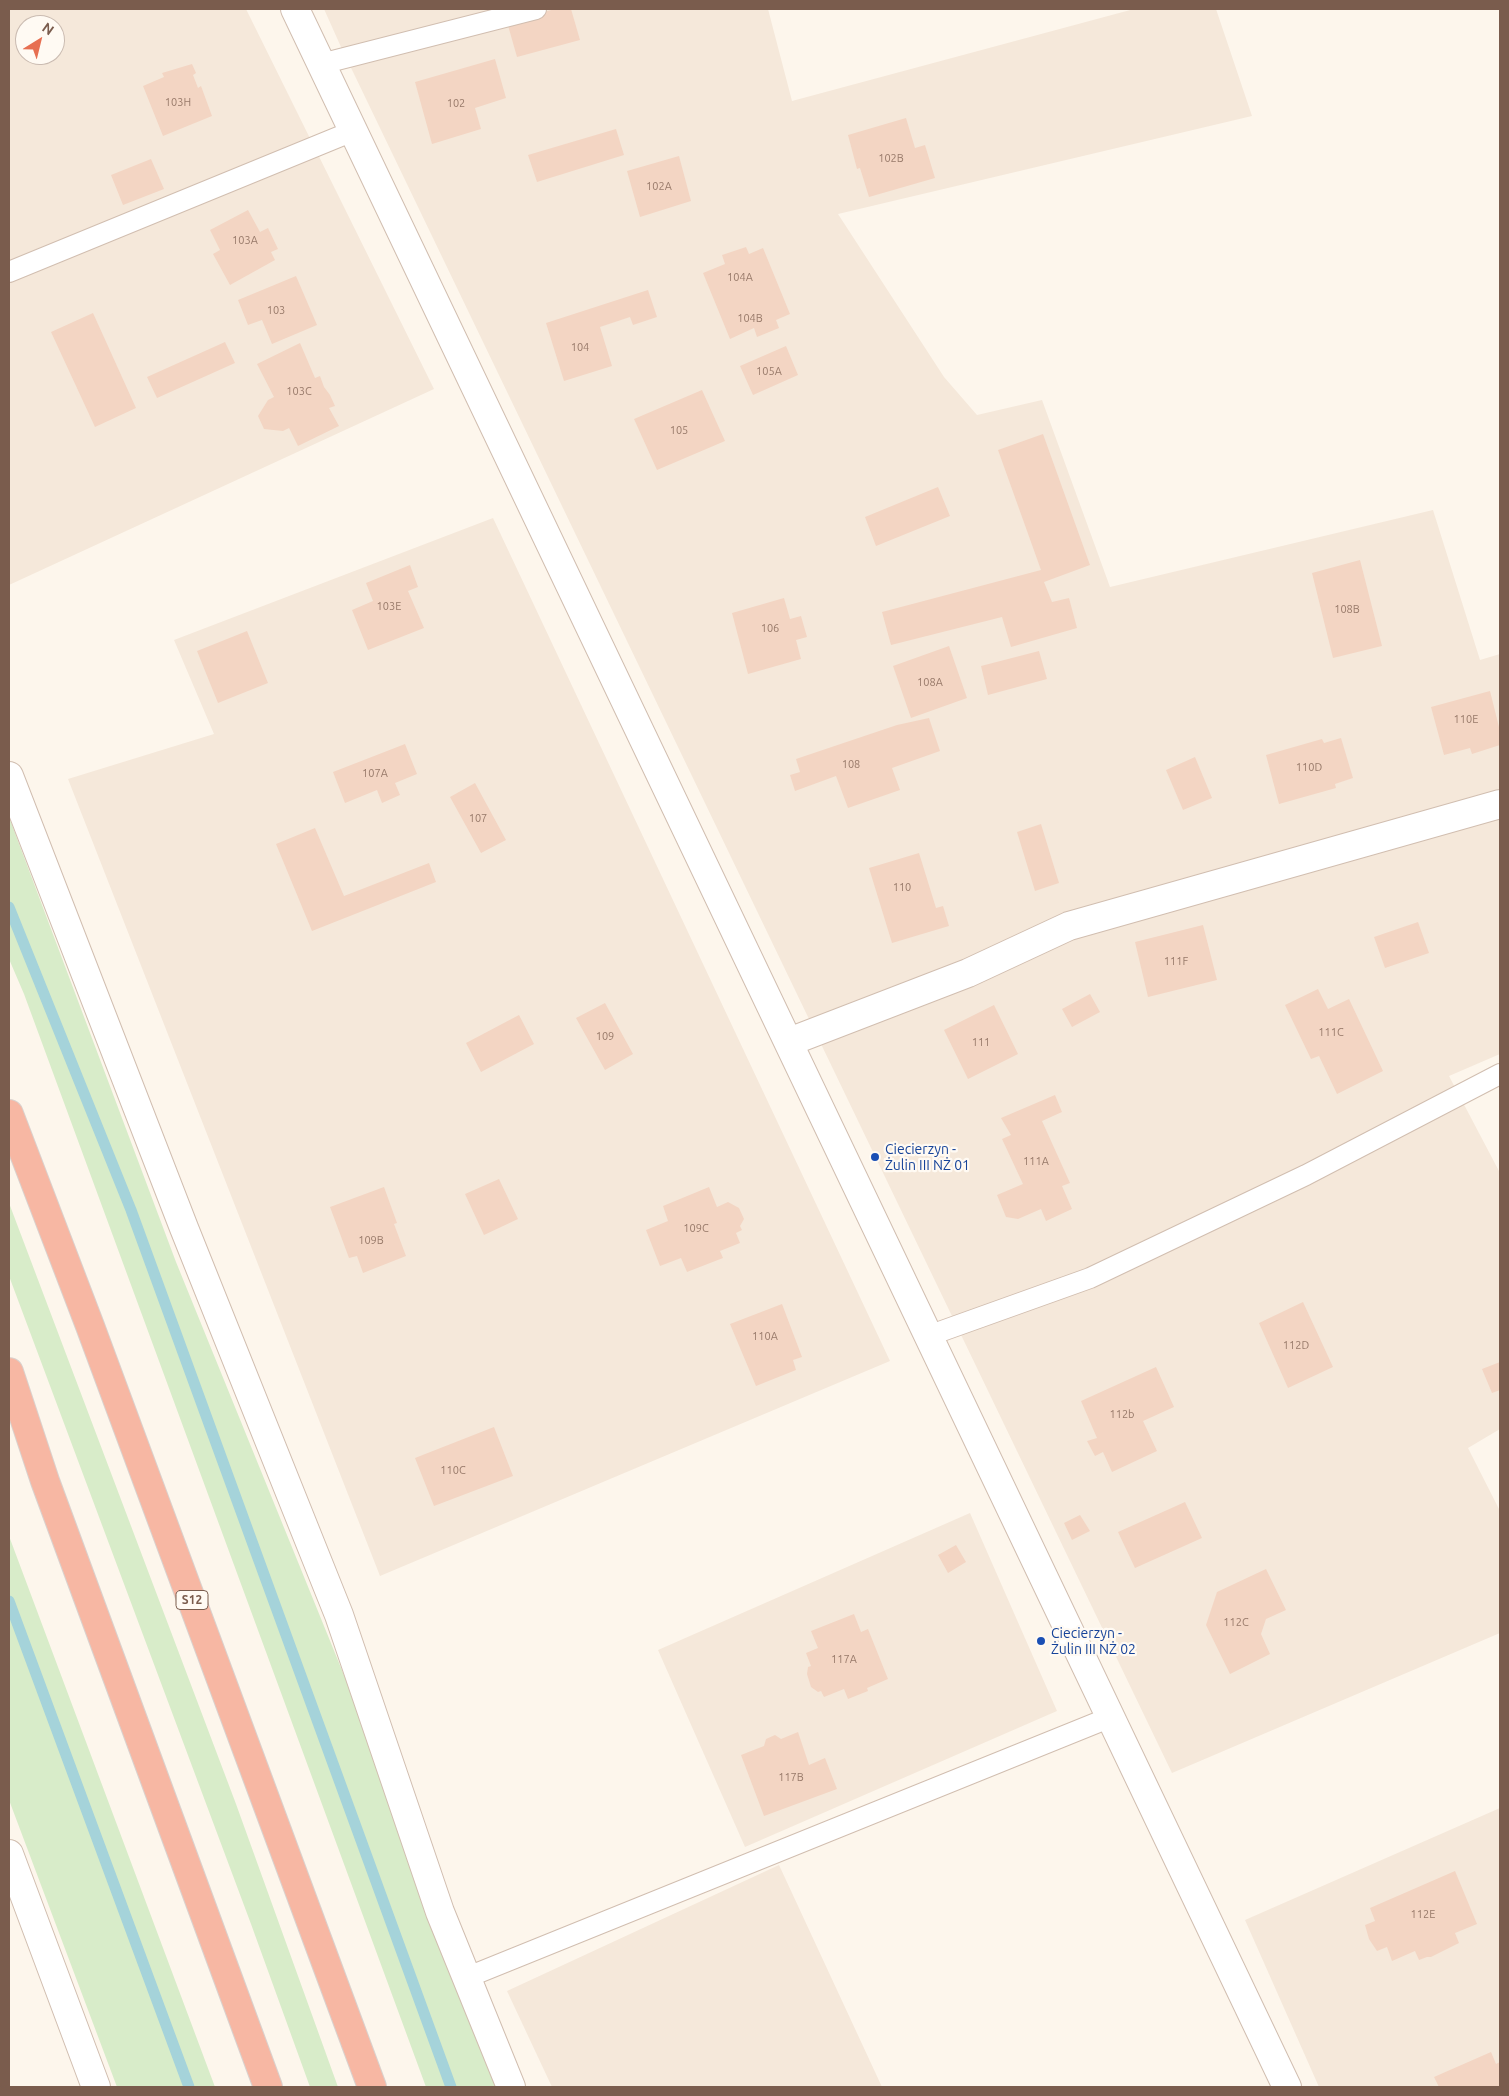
<!DOCTYPE html>
<meta charset="utf-8">
<style>
body{margin:0}
#map{position:relative;width:1509px;height:2096px;overflow:hidden;background:#fdf6ec;font-family:Ubuntu,sans-serif}
canvas{display:block}
.frame{position:absolute;inset:0;border:10px solid #7a5c4d;pointer-events:none}
.north{position:absolute;left:15px;top:15px;width:50px;height:50px;box-sizing:border-box;background:#fffaf3;border:1px solid #cabbb1;border-radius:50%;rotate:36deg;font-size:14px;font-weight:700;line-height:20px;text-align:center;color:#7a5c4d}
.north::after{content:'';display:block;margin:auto;width:18px;height:22px;background:#e76f51;clip-path:polygon(50% 0,100% 100%,50% 72%,0 100%)}
</style>
<div id="map">
<canvas width="1509" height="2096"></canvas>
<div class="frame"></div>
<div class="north">N</div>
</div>
<script>
const ctx = document.querySelector('canvas').getContext('2d');
ctx.lineJoin = 'round';
function fillPath(path, color) {
  ctx.fillStyle = color;
  ctx.fill(path, 'evenodd');
}
function toPath(rows) {
  const path = new Path2D();
  for (const r of rows) {
    path.moveTo(r[0], r[1]);
    for (let i = 2; i < r.length; i += 2) path.lineTo(r[i], r[i + 1]);
  }
  return path;
}
function stroke(path, color, width, dash) {
  ctx.strokeStyle = color;
  ctx.lineWidth = width;
  ctx.lineCap = dash ? 'butt' : 'round';
  ctx.setLineDash(dash || []);
  ctx.stroke(path);
}
function label(font, color, halo, rows, align = 'center') {
  ctx.font = font + ' Ubuntu,sans-serif';
  ctx.lineWidth = 4.5;
  ctx.setLineDash([]);
  ctx.textBaseline = 'middle';
  ctx.strokeStyle = halo;
  ctx.fillStyle = color;
  for (const [text, x, y, turn = 0] of rows) {
    ctx.save();
    ctx.translate(x, y);
    ctx.rotate((+turn || 0) * Math.PI / 180);
    ctx.textAlign = isNaN(turn) ? turn : align;
    if (halo) ctx.strokeText(text, 0, 0);
    ctx.fillText(text, 0, 0);
    ctx.restore();
  }
}
fillPath(toPath([
 [9,9,246,9,434,389,9,585],
 [25,25,55,25,55,55,25,55],
 [324,9,768,9,792,101,1134,9,1216,9,1252,116,838,214,944,377,977,415,1042,400,1110,587,1433,510,1480,660,1500,654,1500,1054,1449,1076,1500,1173,1500,1429,1468,1448,1500,1511,1500,1633,1172,1773,341,47],
 [493,518,890,1361,380,1576,68,779,214,734,174,640],
 [970,1513,1057,1711,745,1847,658,1650],
 [1500,1808,1500,2087,1319,2087,1245,1920],
 [779,1865,882,2087,552,2087,507,1991]
]), '#f5e8da');
fillPath(toPath([
 [9,817,176,1262,361,1717,496,2087,426,2087,24,994,9,959],
 [9,1203,236,1804,338,2087,310,2087,251,1924,9,1276],
 [9,1536,215,2087,117,2087,9,1800]
]), '#d8ecc9');
stroke(toPath([
 [9,907,131,1210,451,2087],
 [9,1601,189,2087]
]), '#a5d3da', 11);
fillPath(toPath([
 [555,9,571,9,580,40,517,57,507,22],
 [495,59,506,98,475,108,481,129,432,144,415,82],
 [192,64,196,73,193,75,198,88,201,86,212,116,163,136,143,86,164,77,162,73],
 [906,118,915,148,925,145,935,178,869,197,860,168,857,169,848,135],
 [616,129,624,155,537,182,528,155],
 [679,156,691,201,640,217,627,171],
 [151,159,164,189,123,205,111,175],
 [248,210,260,232,268,228,278,249,271,252,275,260,230,285,213,254,220,250,210,230],
 [746,247,749,254,763,248,790,314,776,320,779,328,757,337,754,328,730,339,703,273,725,264,722,255],
 [296,276,317,325,272,344,262,320,248,325,238,300],
 [648,290,657,317,633,325,630,317,600,327,612,366,564,381,546,323],
 [93,313,136,408,95,427,51,332],
 [225,342,235,363,157,398,147,377],
 [300,343,315,378,320,376,324,387,330,395,335,406,329,408,339,426,298,446,289,428,283,431,264,429,258,416,268,400,274,397,257,364],
 [786,346,798,375,753,395,740,366],
 [702,390,725,441,657,470,634,419],
 [1043,434,1090,565,1044,582,1052,602,1069,598,1077,628,1011,647,1002,617,891,645,882,612,1041,570,998,450],
 [938,487,950,516,876,546,865,517],
 [1360,560,1382,646,1333,658,1312,573],
 [410,565,418,587,408,591,424,628,368,650,352,610,373,601,366,583],
 [784,598,790,619,801,616,807,637,796,640,801,659,748,674,732,613],
 [247,631,268,683,218,703,197,651],
 [949,646,967,698,911,718,893,666],
 [1039,651,1047,679,988,695,981,666],
 [1490,691,1500,731,1500,745,1472,754,1470,748,1444,755,1431,707],
 [929,718,940,751,892,768,900,790,848,808,836,776,795,791,790,775,800,772,796,759,897,725],
 [1341,738,1353,778,1335,784,1336,788,1279,804,1266,755,1322,739,1324,743],
 [405,744,417,774,395,783,400,795,382,803,377,790,345,803,333,772],
 [1195,757,1212,798,1183,810,1166,770],
 [475,783,506,840,481,853,450,797],
 [1041,824,1059,883,1035,891,1017,832],
 [315,828,344,896,429,863,436,882,312,931,276,844],
 [919,853,936,908,943,906,949,926,892,943,869,868],
 [1418,922,1429,953,1385,968,1374,937],
 [1203,925,1217,980,1148,997,1135,942],
 [1318,989,1328,1009,1349,999,1383,1071,1337,1094,1319,1056,1311,1059,1285,1005],
 [1090,994,1100,1012,1072,1027,1062,1009],
 [605,1003,633,1054,605,1070,576,1018],
 [994,1005,1018,1054,968,1079,944,1030],
 [519,1015,534,1044,481,1072,466,1043],
 [1055,1095,1062,1112,1042,1121,1070,1183,1062,1186,1072,1209,1046,1221,1041,1209,1018,1219,1006,1217,997,1195,1023,1184,1002,1139,1011,1135,1001,1118],
 [499,1179,518,1219,484,1235,465,1194],
 [384,1187,397,1223,394,1224,406,1256,363,1273,357,1256,349,1258,330,1207],
 [709,1187,717,1207,728,1202,739,1208,744,1219,740,1226,742,1230,736,1233,740,1243,720,1251,723,1258,687,1272,681,1258,660,1266,646,1230,668,1221,663,1206],
 [1303,1302,1333,1367,1288,1388,1259,1323],
 [782,1304,802,1357,793,1360,796,1370,756,1386,730,1324],
 [1500,1362,1500,1390,1492,1393,1482,1369],
 [1156,1367,1174,1407,1143,1421,1157,1451,1112,1472,1103,1452,1095,1456,1087,1441,1097,1438,1081,1401],
 [494,1427,513,1476,434,1506,415,1458],
 [1185,1502,1202,1538,1135,1568,1118,1532],
 [1080,1515,1090,1531,1072,1540,1064,1523],
 [956,1545,966,1562,948,1573,938,1555],
 [1266,1569,1286,1610,1266,1619,1261,1634,1270,1654,1230,1674,1206,1625,1217,1592],
 [854,1614,861,1632,868,1629,888,1679,867,1688,868,1691,848,1699,844,1689,824,1697,821,1691,818,1692,811,1687,807,1674,808,1667,811,1666,806,1653,818,1648,811,1631],
 [798,1732,809,1765,825,1758,837,1789,764,1816,741,1755,764,1746,766,1739,775,1735,781,1739],
 [1455,1871,1477,1924,1455,1933,1459,1943,1431,1957,1427,1957,1419,1960,1415,1951,1392,1961,1387,1947,1377,1951,1369,1939,1365,1925,1375,1921,1370,1908],
 [1491,2052,1496,2064,1500,2062,1500,2087,1439,2087,1434,2077]
]), '#f3d5c3');
const service = toPath([
 [321,64,536,9],
 [9,272,353,131],
 [928,1336,1090,1278,1306,1175,1500,1074],
 [468,1977,1111,1717]
]);
const minor = toPath([
 [9,776,184,1228,339,1615,440,1912,511,2087],
 [789,1042,968,973,1069,926,1500,804],
 [9,1854,96,2087]
]);
const tertiary = toPath([
 [295,9,1287,2087]
]);
const motorway = toPath([
 [9,1114,90,1326,372,2087],
 [9,1372,45,1481,268,2087]
]);
stroke(service, '#d1beb0', 22);
stroke(minor, '#d1beb0', 30);
stroke(tertiary, '#d1beb0', 30);
stroke(motorway, '#dad1cd', 30);
stroke(service, '#fff', 20);
stroke(minor, '#fff', 28);
stroke(tertiary, '#fff', 28);
stroke(motorway, '#f7b7a3', 28);
for (const [x, y, r, color] of [
 [875,1157,5,"#1a4fb4"],
 [1041,1641,5,"#1a4fb4"]
]) {
  const dot = new Path2D();
  dot.arc(x, y, r, 0, 2 * Math.PI);
  ctx.fillStyle = color;
  ctx.fill(dot);
  stroke(dot, '#fffaf3', 2);
}
label('11px', '#987a6a', null, [
 ["103H",178,102],
 ["102",456,103],
 ["102B",891,158],
 ["102A",659,186],
 ["103A",245,240],
 ["104A",740,277],
 ["103",276,310],
 ["104B",750,318],
 ["104",580,347],
 ["105A",769,371],
 ["103C",299,391],
 ["105",679,430],
 ["103E",389,606],
 ["108B",1347,609],
 ["106",770,628],
 ["108A",930,682],
 ["110E",1466,719],
 ["108",851,764],
 ["110D",1309,767],
 ["107A",375,773],
 ["107",478,818],
 ["110",902,887],
 ["111F",1176,961],
 ["111C",1331,1032],
 ["109",605,1036],
 ["111",981,1042],
 ["111A",1036,1161],
 ["109C",696,1228],
 ["109B",371,1240],
 ["110A",765,1336],
 ["112D",1296,1345],
 ["112b",1122,1414],
 ["110C",453,1470],
 ["112C",1236,1622],
 ["117A",844,1659],
 ["117B",791,1777],
 ["112E",1423,1914]
]);
for (const [x, y, w] of [
 [192,1600,32]
]) {
  const box = new Path2D();
  box.roundRect(x - w / 2, y - 9.5, w, 19, 4);
  ctx.fillStyle = '#fffaf3';
  ctx.fill(box);
  stroke(box, '#7a5c4d', 1);
}
label('bold 12px', '#7a5c4d', null, [
 ["S12",192,1600]
]);
label('14px', '#164399', '#fffaf3', [
 ["Ciecierzyn -",885,1149],
 ["Żulin III NŻ 01",885,1165],
 ["Ciecierzyn -",1051,1633],
 ["Żulin III NŻ 02",1051,1649]
], 'left');
</script>
